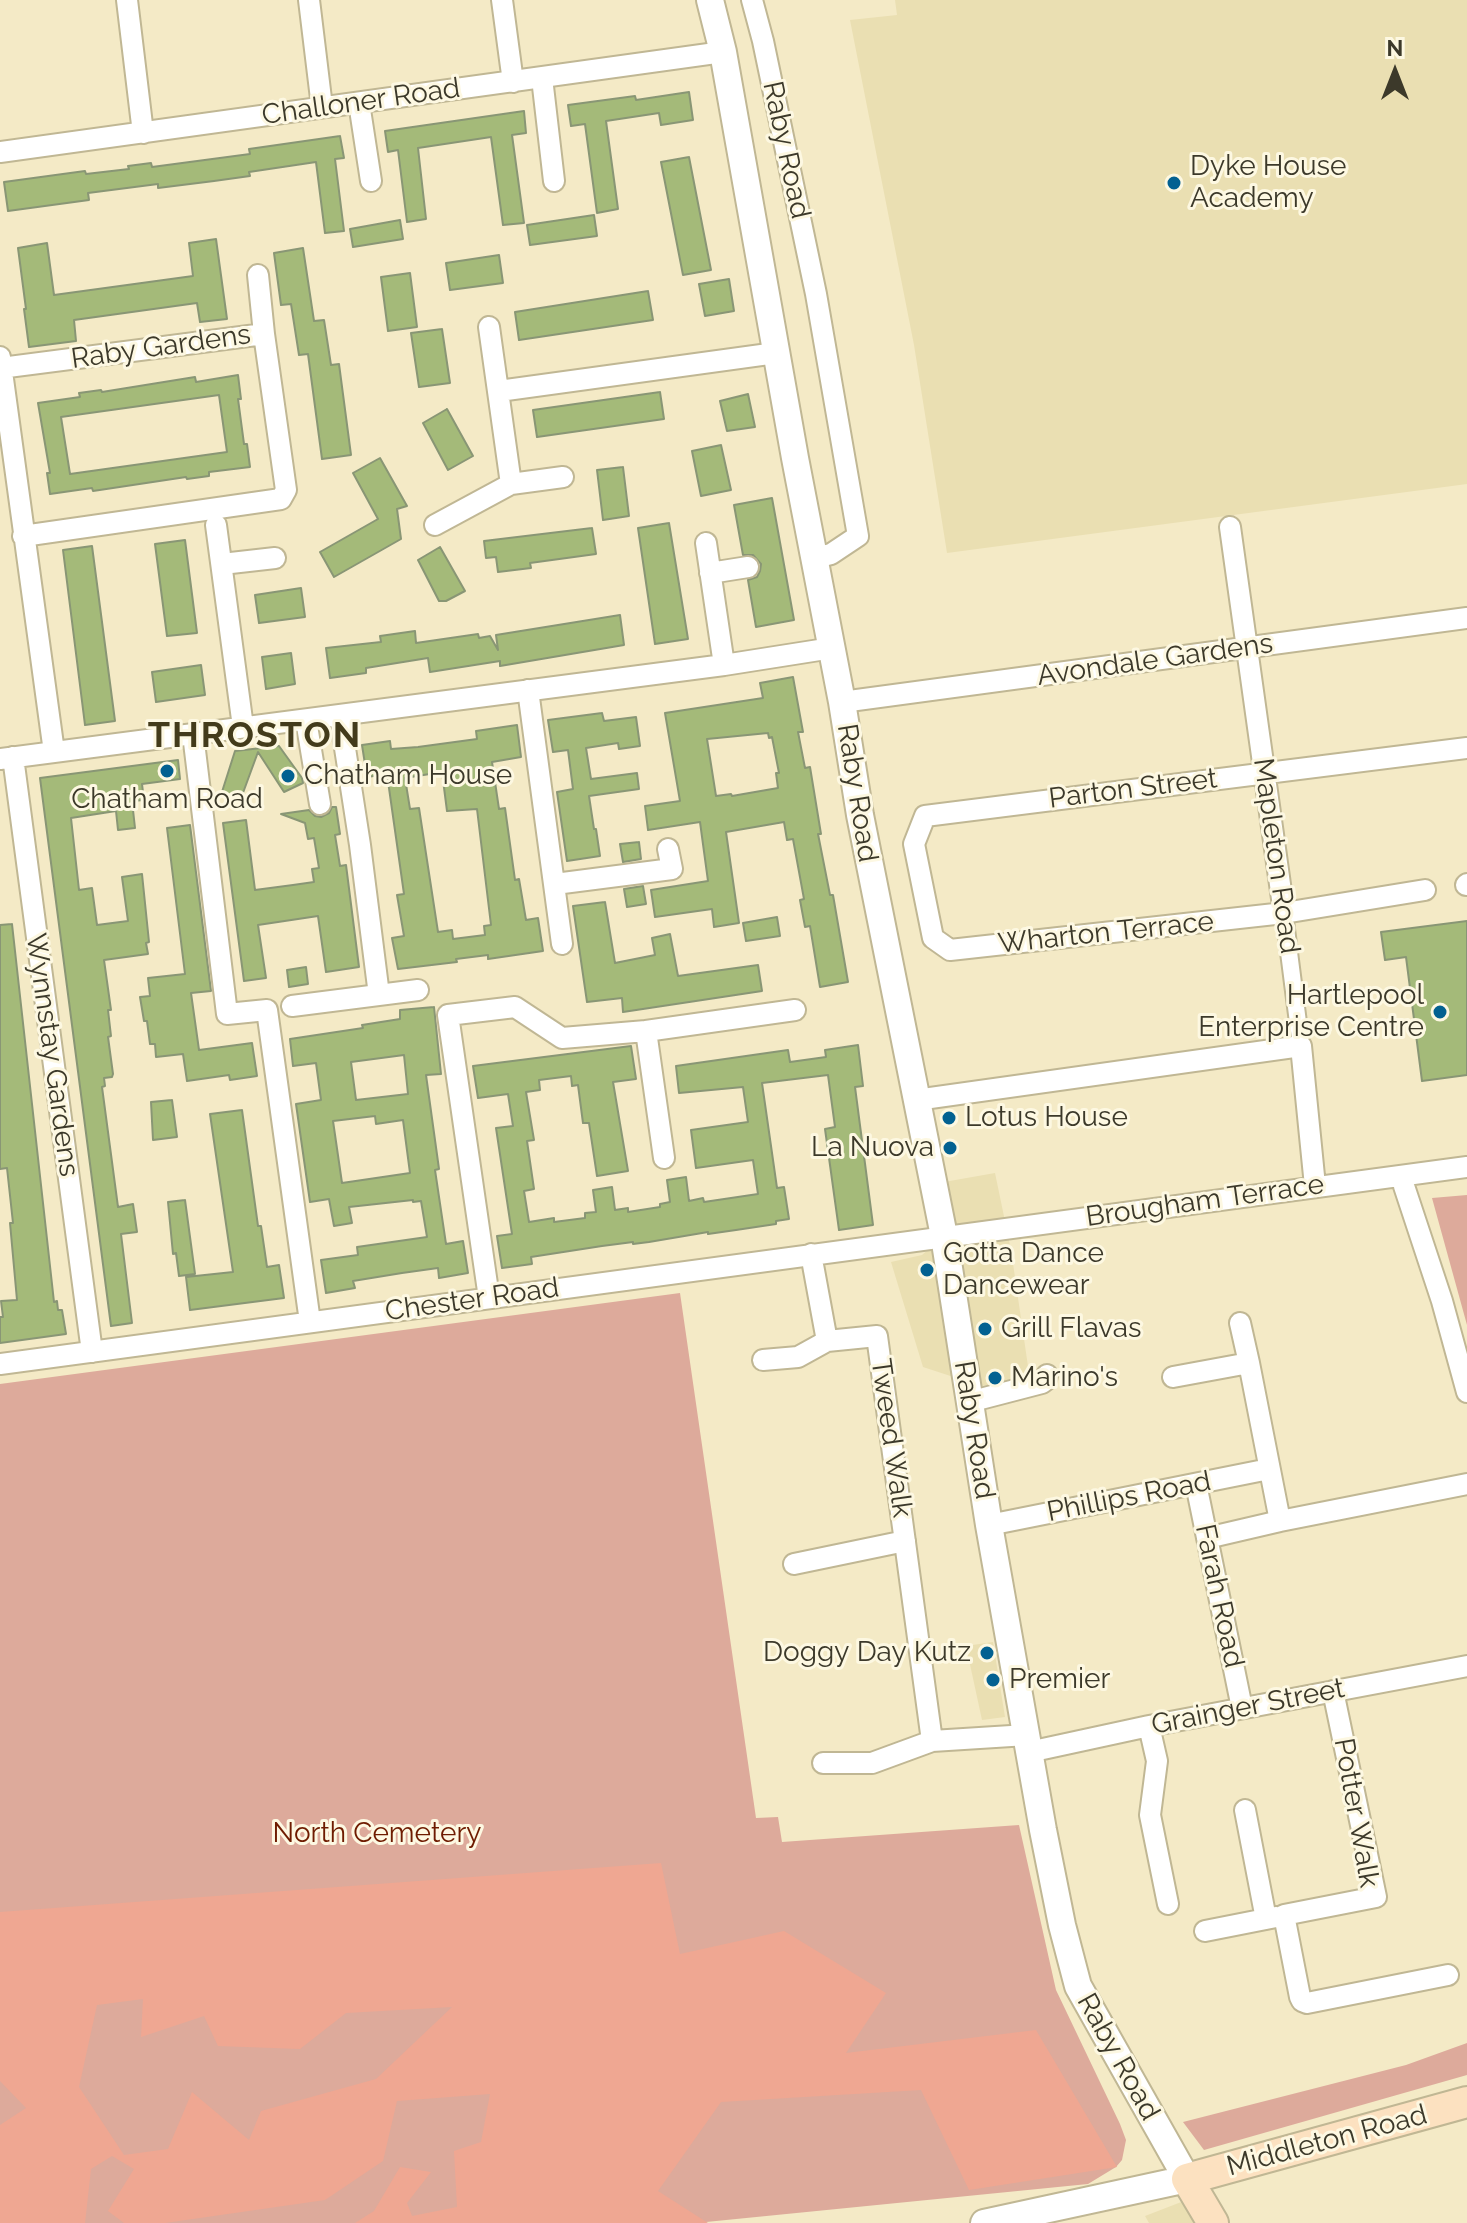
<!DOCTYPE html>
<style>
body{margin:0}
#map{position:relative;width:1467px;height:2223px;overflow:hidden;background:#f4eac6;font-family:Raleway,sans-serif}
canvas{display:block}
.north{position:absolute;left:1355px;top:32px;width:80px;height:80px;-webkit-text-stroke:6px #fdf8e2;paint-order:stroke;rotate:0deg;font-size:22px;font-weight:700;line-height:32px;text-align:center;color:#3c392a}
.north::after{content:'';display:block;margin:auto;width:28px;height:36px;background:#3c392a;clip-path:polygon(50% 0,100% 100%,50% 72%,0 100%)}
</style>
<div id="map">
<canvas width="1467" height="2223"></canvas>
<div class="north">N</div>
</div>
<script>
const ctx = document.querySelector('canvas').getContext('2d');
ctx.lineJoin = 'round';
function fillPath(path, color) {
  ctx.fillStyle = color;
  ctx.fill(path, 'evenodd');
}
function toPath(rows) {
  const path = new Path2D();
  for (const r of rows) {
    path.moveTo(r[0], r[1]);
    for (let i = 2; i < r.length; i += 2) path.lineTo(r[i], r[i + 1]);
  }
  return path;
}
function stroke(path, color, width, dash) {
  ctx.strokeStyle = color;
  ctx.lineWidth = width;
  ctx.lineCap = dash ? 'butt' : 'round';
  ctx.setLineDash(dash || []);
  ctx.stroke(path);
}
function label(font, color, halo, rows, align = 'center') {
  ctx.font = font + ' Raleway,sans-serif';
  ctx.lineWidth = 6;
  ctx.setLineDash([]);
  ctx.textBaseline = 'middle';
  ctx.strokeStyle = halo;
  ctx.fillStyle = color;
  for (const [text, x, y, turn = 0] of rows) {
    ctx.save();
    ctx.translate(x, y);
    ctx.rotate((+turn || 0) * Math.PI / 180);
    ctx.textAlign = isNaN(turn) ? turn : align;
    if (halo) ctx.strokeText(text, 0, 0);
    ctx.fillText(text, 0, 0);
    ctx.restore();
  }
}
fillPath(toPath([
 [895,0,1467,0,1467,484,947,553,914,345,850,20,897,15],
 [995,1173,1011,1250,1030,1380,981,1386,923,1367,891,1262,922,1255,930,1248,944,1182],
 [993,1642,1005,1717,982,1720,966,1646],
 [1189,2199,1203,2223,1149,2223,1145,2216]
]), '#eadfb2');
fillPath(toPath([
 [1467,1195,1467,1325,1432,1198],
 [680,1293,756,1818,778,1817,782,1842,1019,1825,1056,1990,1120,2124,1126,2140,1122,2160,1116,2167,1088,2184,696,2223,0,2223,0,1384],
 [1467,2043,1467,2075,1204,2150,1183,2122,1406,2065]
]), '#ddaa9b');
fillPath(toPath([
 [661,1863,680,1954,784,1931,886,1993,846,2053,1036,2030,1117,2167,969,2190,921,2090,721,2102,658,2191,708,2223,355,2223,374,2211,400,2167,431,2172,407,2203,412,2216,457,2207,454,2151,481,2142,490,2094,397,2101,383,2161,325,2200,165,2223,124,2223,108,2211,134,2169,112,2156,91,2169,85,2223,0,2223,0,2125,26,2108,0,2081,0,1912],
 [143,1999,141,2037,204,2016,218,2046,300,2049,346,2013,452,2007,376,2079,261,2111,249,2140,192,2092,168,2149,124,2155,79,2087,97,2005]
]), '#efa792');
const building = toPath([
 [689,92,693,120,661,125,659,113,606,121,618,209,597,213,585,124,571,126,568,105,635,96,636,100,689,92],
 [524,111,526,133,512,135,524,223,503,225,491,137,418,148,426,219,407,222,398,150,388,152,385,131,524,111],
 [340,136,344,158,335,159,344,231,325,233,316,162,249,172,250,176,214,181,158,188,158,184,88,193,89,200,8,211,4,182,85,171,86,174,129,169,128,166,151,163,152,167,250,154,249,149,340,136],
 [689,157,711,270,683,275,661,162,689,157],
 [594,215,597,236,530,245,527,225,594,215],
 [400,220,403,239,353,247,350,229,400,220],
 [216,239,227,319,200,322,197,303,74,320,76,341,29,347,24,309,26,309,18,248,47,243,54,295,193,276,189,243,216,239],
 [303,248,314,321,324,320,331,365,339,364,351,455,322,459,308,354,299,355,291,304,281,305,274,253,303,248],
 [499,255,503,283,450,290,446,263,499,255],
 [410,273,417,327,388,331,381,277,410,273],
 [729,279,734,311,705,316,699,284,729,279],
 [648,291,653,320,519,340,515,312,648,291],
 [442,329,450,383,419,387,411,333,442,329],
 [238,375,241,399,238,399,244,444,247,444,250,467,209,472,209,476,187,479,186,477,93,491,92,488,50,494,47,473,50,473,38,403,80,397,79,393,101,390,102,392,195,377,196,382,238,375],
 [219,395,227,452,70,474,61,417,219,395],
 [660,392,664,419,537,437,533,410,660,392],
 [748,394,755,427,727,431,720,401,748,394],
 [447,409,473,456,448,470,423,423,447,409],
 [721,445,731,490,701,496,692,451,721,445],
 [380,458,407,506,397,509,401,539,334,577,320,552,378,519,353,473,380,458],
 [623,467,629,516,603,520,597,470,623,467],
 [772,498,794,620,756,627,748,580,757,577,760,571,761,564,753,555,743,555,734,505,772,498],
 [669,523,688,639,655,644,638,528,669,523],
 [592,528,596,554,530,563,531,568,498,572,496,557,486,558,484,541,592,528],
 [185,540,197,633,167,636,155,544,185,540],
 [92,546,115,721,85,725,63,550,92,546],
 [440,547,465,591,446,601,439,601,418,560,440,547],
 [301,588,305,617,259,623,255,595,301,588],
 [620,615,624,645,500,666,500,661,430,672,428,658,366,668,366,673,330,678,326,648,381,642,380,636,415,631,416,643,478,634,479,638,490,636,498,650,496,635,620,615],
 [291,653,295,684,266,689,262,657,291,653],
 [201,665,205,695,156,702,152,672,201,665],
 [793,677,803,732,798,732,805,768,810,767,821,834,818,834,830,895,833,895,848,982,820,987,810,926,805,927,800,900,804,899,793,839,787,840,784,822,726,832,739,923,714,927,712,909,655,917,651,890,708,881,700,822,648,830,645,806,680,801,665,713,763,698,760,683,793,677],
 [768,733,769,738,772,737,779,773,776,773,778,788,732,796,731,794,716,796,707,739,768,733],
 [602,713,604,721,636,717,640,746,619,749,618,743,586,748,591,779,637,773,639,789,589,796,594,829,596,829,600,856,567,861,557,792,573,789,568,750,553,752,548,720,602,713],
 [517,725,521,757,492,762,499,809,505,808,515,880,519,879,526,920,538,918,543,951,488,959,488,955,456,959,457,962,398,969,392,938,404,936,397,895,404,894,387,774,367,777,362,745,390,741,391,749,418,747,477,739,476,731,517,725],
 [442,772,447,811,477,809,491,925,484,926,485,935,453,939,452,930,438,932,419,808,410,809,405,778,442,772],
 [279,746,302,778,303,783,284,792,258,752,240,801,221,795,235,751,279,746],
 [178,760,180,779,142,784,144,800,132,801,135,828,118,830,116,811,71,818,79,890,92,888,97,925,128,921,122,877,142,874,149,942,146,943,148,954,104,960,111,1010,108,1010,111,1036,108,1037,113,1074,112,1077,104,1078,105,1086,102,1087,118,1207,133,1204,137,1232,121,1234,132,1323,111,1326,40,778,178,760],
 [332,807,336,807,340,834,335,835,340,866,346,865,359,967,326,972,318,916,258,925,266,978,244,981,223,823,246,820,255,890,293,885,314,882,312,869,319,868,314,838,308,839,305,823,281,814,309,810,315,816,321,817,329,813,332,807],
 [190,825,211,991,191,993,199,1050,252,1043,257,1076,230,1080,229,1075,187,1081,183,1054,156,1057,155,1044,150,1044,147,1021,144,1021,140,997,150,996,148,978,185,974,167,828,190,825],
 [639,842,641,859,623,862,620,844,639,842],
 [643,886,646,904,627,907,624,889,643,886],
 [605,902,615,963,655,955,652,938,670,934,678,976,758,965,762,991,623,1012,622,998,587,1002,573,906,605,902],
 [777,917,780,936,746,941,743,923,777,917],
 [1467,921,1467,1075,1422,1081,1406,957,1385,960,1381,932,1467,921],
 [12,924,54,1302,57,1301,58,1310,62,1310,66,1334,0,1343,0,1317,3,1317,1,1301,17,1300,10,1223,13,1223,7,1168,0,1169,0,925,12,924],
 [306,967,308,984,289,987,287,970,306,967],
 [434,1007,441,1074,426,1075,439,1169,435,1170,446,1244,463,1241,468,1273,439,1278,438,1268,402,1273,353,1281,355,1288,326,1293,321,1260,358,1255,357,1247,427,1237,421,1201,413,1202,413,1200,349,1207,352,1223,334,1226,329,1199,310,1202,296,1104,321,1100,316,1063,293,1066,290,1039,363,1028,362,1025,400,1019,400,1010,434,1007],
 [404,1055,408,1094,356,1100,351,1062,404,1055],
 [375,1116,376,1124,403,1120,410,1173,342,1183,333,1121,375,1116],
 [858,1045,863,1086,855,1087,873,1225,839,1230,825,1129,835,1127,828,1075,762,1083,777,1188,784,1187,789,1219,776,1221,776,1224,736,1230,708,1234,708,1232,649,1242,633,1244,633,1242,602,1246,531,1257,532,1264,502,1268,497,1236,512,1234,496,1128,513,1126,508,1094,478,1098,473,1066,631,1046,636,1079,613,1082,628,1171,597,1176,589,1123,583,1123,578,1085,572,1086,571,1076,539,1080,540,1090,526,1092,534,1140,527,1141,534,1189,524,1191,529,1222,554,1218,554,1222,585,1218,585,1213,596,1212,593,1190,612,1187,615,1210,628,1208,628,1212,660,1207,660,1204,670,1202,667,1180,686,1177,689,1201,703,1198,704,1202,758,1194,753,1160,696,1168,691,1130,748,1122,743,1087,679,1093,676,1066,788,1050,790,1062,826,1057,825,1050,858,1045],
 [172,1100,177,1137,153,1140,151,1102,172,1100],
 [242,1110,258,1226,261,1226,267,1267,279,1265,284,1298,190,1310,186,1277,233,1272,210,1114,242,1110],
 [185,1200,195,1274,179,1276,176,1253,173,1254,168,1202,185,1200]
]);
fillPath(building, '#a4ba79');
stroke(building, '#899675', 2);
const pedestrian = toPath([
 [1284,913,1301,1046]
]);
const minor = toPath([
 [127,0,143,133],
 [309,0,322,107],
 [502,0,513,82],
 [752,0,763,41,816,294,858,536,831,554,815,558],
 [542,78,554,181],
 [359,103,371,181],
 [0,152,723,52],
 [489,327,511,484],
 [0,357,54,752],
 [0,368,264,334,258,275],
 [499,391,776,353],
 [216,525,243,727],
 [435,525,511,484,563,477],
 [1230,527,1284,913],
 [23,536,281,499,286,490,264,334],
 [706,543,724,665],
 [222,564,275,558],
 [710,573,748,567],
 [528,690,562,944],
 [842,702,1467,618],
 [340,716,360,845,379,995],
 [306,720,320,804],
 [193,734,227,1014,267,1010,310,1322],
 [13,757,92,1352],
 [0,759,724,665,832,648],
 [555,884,672,869,668,849],
 [1466,885,1467,884],
 [1425,890,1284,913,950,950,933,938,914,844,925,816,1467,748],
 [292,1006,418,990],
 [646,1031,664,1158],
 [916,1100,1301,1046,1315,1186],
 [1404,1186,1442,1301,1467,1392],
 [811,1254,827,1341,877,1336,932,1741],
 [489,1298,448,1015,515,1007,562,1038,646,1031,795,1010],
 [1240,1323,1249,1363],
 [763,1360,798,1357,827,1341],
 [0,1364,1467,1167],
 [1173,1377,1249,1363,1280,1521,1467,1484],
 [969,1402,1042,1383,1046,1380,1047,1375],
 [1196,1484,1242,1708],
 [989,1525,1269,1469],
 [1207,1538,1280,1521],
 [794,1564,905,1541],
 [1333,1691,1376,1897,1284,1915,1300,1997,1302,2001,1307,2003,1448,1975],
 [1149,1726,1157,1761,1150,1815,1168,1904],
 [1029,1752,1149,1726,1467,1666],
 [823,1763,872,1763,932,1741,1027,1735],
 [1245,1810,1266,1919],
 [1205,1931,1276,1917]
]);
const tertiary = toPath([
 [710,0,723,52,795,458,842,702,860,815,944,1236,989,1525,1043,1830,1062,1925,1078,1986,1187,2179,984,2223]
]);
const secondary = toPath([
 [1213,2223,1187,2179,1467,2102]
]);
stroke(pedestrian, '#c0b794', 20);
stroke(minor, '#c0b794', 24);
stroke(tertiary, '#c0b794', 30);
stroke(secondary, '#c0b794', 34);
stroke(pedestrian, '#fff', 16);
stroke(minor, '#fff', 20);
stroke(tertiary, '#fff', 26);
stroke(secondary, '#fce1c0', 30);
for (const [x, y, r, color] of [
 [1174,183,8,"#036191"],
 [167,771,8,"#036191"],
 [288,776,8,"#036191"],
 [1440,1012,8,"#036191"],
 [949,1118,8,"#036191"],
 [950,1148,8,"#036191"],
 [927,1270,8,"#036191"],
 [985,1329,8,"#036191"],
 [995,1378,8,"#036191"],
 [987,1653,8,"#036191"],
 [993,1680,8,"#036191"]
]) {
  const dot = new Path2D();
  dot.arc(x, y, r, 0, 2 * Math.PI);
  ctx.fillStyle = color;
  ctx.fill(dot);
  stroke(dot, '#fdf8e2', 3);
}
label('28px', '#3c392a', '#fdf8e2', [
 ["Challoner Road",361,102,-8],
 ["Raby Road",786,150,78],
 ["Raby Gardens",161,347,-8],
 ["Avondale Gardens",1155,660,-8],
 ["Parton Street",1133,789,-7],
 ["Raby Road",857,793,81],
 ["Mapleton Road",1276,856,82],
 ["Wharton Terrace",1106,933,-6],
 ["Wynnstay Gardens",52,1055,82],
 ["Brougham Terrace",1205,1201,-8],
 ["Chester Road",472,1300,-8],
 ["Raby Road",974,1430,81],
 ["Tweed Walk",891,1438,82],
 ["Phillips Road",1129,1497,-11],
 ["Farah Road",1219,1596,78],
 ["Grainger Street",1248,1707,-11],
 ["Potter Walk",1356,1813,80],
 ["Raby Road",1118,2057,61],
 ["Middleton Road",1327,2141,-15]
]);
label('28px', '#3c392a', '#fdf8e2', [
 ["Dyke House",1190,167],
 ["Academy",1190,199],
 ["Chatham House",304,776],
 ["Chatham Road",167,800,"center"],
 ["Hartlepool",1424,996,"right"],
 ["Enterprise Centre",1424,1028,"right"],
 ["Lotus House",965,1118],
 ["La Nuova",934,1148,"right"],
 ["Gotta Dance",943,1254],
 ["Dancewear",943,1286],
 ["Grill Flavas",1001,1329],
 ["Marino's",1011,1378],
 ["Doggy Day Kutz",971,1653,"right"],
 ["Premier",1009,1680]
], 'left');
label('28px', '#6e1b00', '#fdf8e2', [
 ["North Cemetery",377,1834]
]);
ctx.letterSpacing = '2px';
label('bold 36px', '#433b1b', '#fdf8e2', [
 ["THROSTON",255,736]
]);
ctx.letterSpacing = '0px';
</script>
